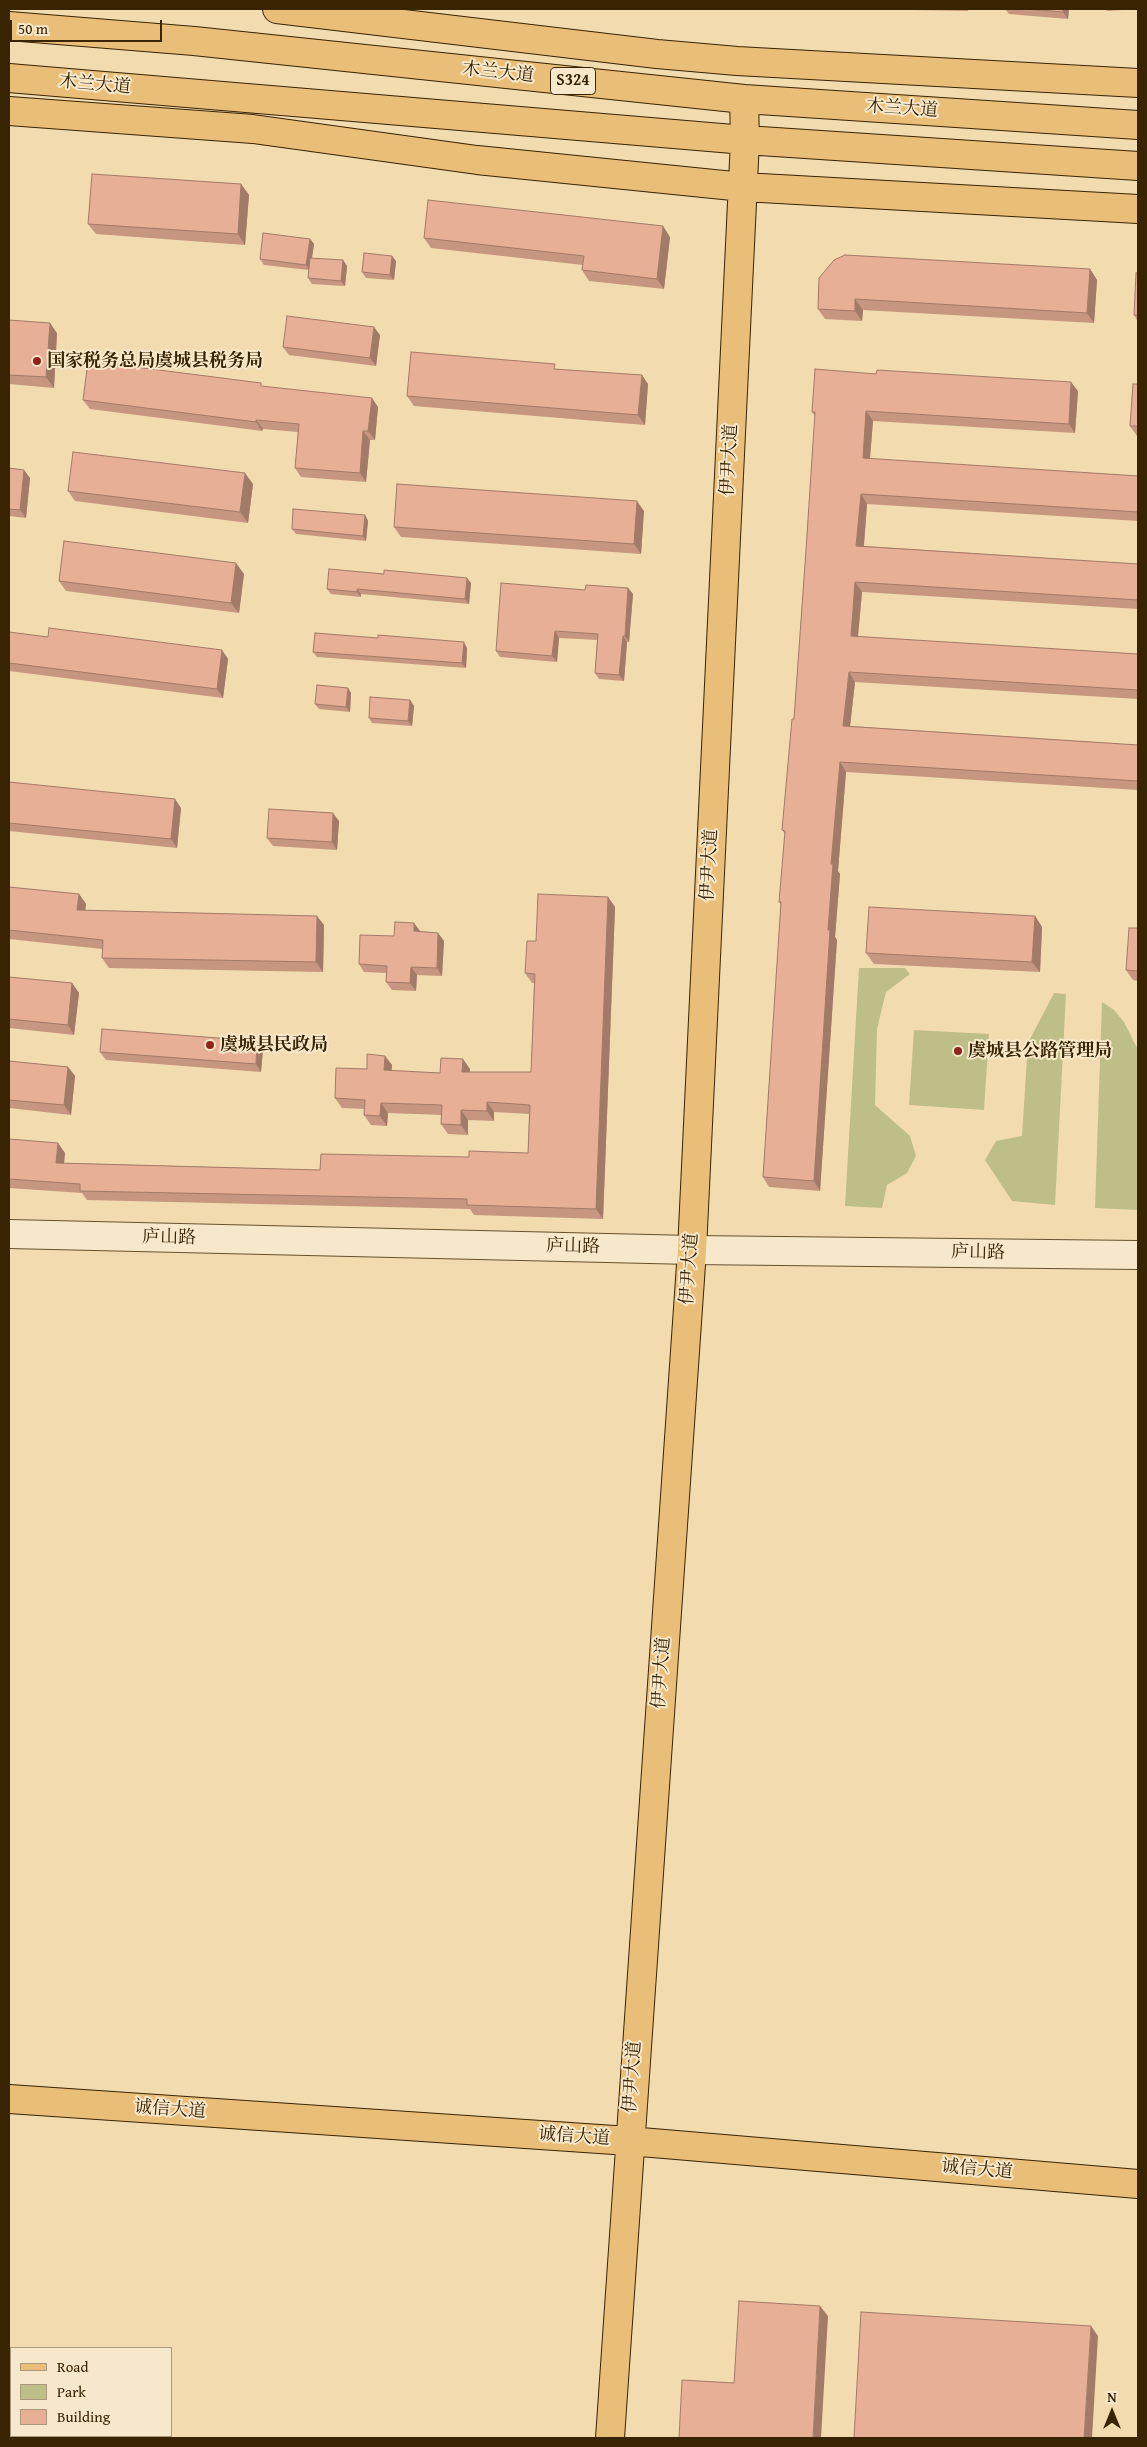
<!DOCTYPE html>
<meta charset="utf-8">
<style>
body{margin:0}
#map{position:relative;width:1147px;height:2447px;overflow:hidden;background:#f2dbaf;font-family:"Gentium Book Plus",serif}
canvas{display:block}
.frame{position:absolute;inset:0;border:10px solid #382302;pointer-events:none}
.legend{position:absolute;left:10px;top:2347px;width:162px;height:90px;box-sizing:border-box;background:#f7e8cb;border:1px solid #ab997b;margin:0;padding:6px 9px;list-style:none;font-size:15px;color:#382302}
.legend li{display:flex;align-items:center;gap:10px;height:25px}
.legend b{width:25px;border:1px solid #ab997b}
.north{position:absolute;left:1087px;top:2387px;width:50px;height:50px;-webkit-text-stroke:4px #f7e8cb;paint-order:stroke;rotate:0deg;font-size:14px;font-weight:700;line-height:20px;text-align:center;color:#382302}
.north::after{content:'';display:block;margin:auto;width:18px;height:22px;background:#382302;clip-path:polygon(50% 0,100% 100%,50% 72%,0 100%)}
.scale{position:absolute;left:10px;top:20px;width:152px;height:22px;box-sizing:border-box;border:2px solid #382302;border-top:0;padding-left:6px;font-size:15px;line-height:18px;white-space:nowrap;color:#382302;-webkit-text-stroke:4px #f7e8cb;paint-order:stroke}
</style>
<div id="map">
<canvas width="1147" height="2447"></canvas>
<div class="frame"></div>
<ul class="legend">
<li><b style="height:6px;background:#e9be78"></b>Road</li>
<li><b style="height:14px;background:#bebf88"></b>Park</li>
<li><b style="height:14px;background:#e7af95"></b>Building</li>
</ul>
<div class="north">N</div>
<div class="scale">50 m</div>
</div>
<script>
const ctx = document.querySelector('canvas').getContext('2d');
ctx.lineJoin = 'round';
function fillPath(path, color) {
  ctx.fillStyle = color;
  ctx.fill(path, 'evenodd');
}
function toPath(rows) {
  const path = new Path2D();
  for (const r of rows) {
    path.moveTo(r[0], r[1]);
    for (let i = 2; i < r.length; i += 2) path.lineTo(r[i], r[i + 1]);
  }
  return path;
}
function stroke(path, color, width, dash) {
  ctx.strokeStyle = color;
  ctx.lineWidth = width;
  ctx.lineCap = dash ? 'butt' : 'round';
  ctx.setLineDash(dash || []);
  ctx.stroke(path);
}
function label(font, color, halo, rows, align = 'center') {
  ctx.font = font + ' "Gentium Book Plus","Noto Serif SC",serif';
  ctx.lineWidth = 4;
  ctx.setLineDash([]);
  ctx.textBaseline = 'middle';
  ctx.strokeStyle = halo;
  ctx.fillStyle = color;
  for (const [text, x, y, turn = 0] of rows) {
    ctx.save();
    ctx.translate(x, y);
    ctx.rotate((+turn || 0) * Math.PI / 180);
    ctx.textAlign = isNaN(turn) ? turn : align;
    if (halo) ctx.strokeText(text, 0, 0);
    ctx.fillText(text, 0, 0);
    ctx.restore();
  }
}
fillPath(toPath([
 [859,968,905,968,910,974,886,992,877,1029,875,1105,910,1136,916,1156,907,1173,887,1185,882,1208,845,1206],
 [1054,993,1066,994,1055,1205,1012,1201,985,1160,996,1141,1022,1136,1028,1043],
 [1102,1002,1114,1010,1124,1022,1138,1050,1138,1210,1095,1208],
 [914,1030,989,1034,984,1110,909,1105]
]), '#bebf88');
const minor = toPath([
 [9,1234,692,1250,1138,1255]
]);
const major = toPath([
 [277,9,657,54,737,61,1138,83],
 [9,26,194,41,744,99,1138,125],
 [9,78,745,140,1138,166],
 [9,111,253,129,477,160,743,187,1138,209],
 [9,2099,629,2141,1138,2184],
 [610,2438,692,1250,745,140,744,99]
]);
stroke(minor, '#66512d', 30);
stroke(major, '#382302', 30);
stroke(minor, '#f7e8cb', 28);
stroke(major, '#e9be78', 28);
fillPath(toPath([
 [857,9,968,9,968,11],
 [1005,9,1069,9,1068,19,1009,14],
 [1105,9,1138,9,1107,11],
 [241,184,249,195,245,245,96,234,88,224],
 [670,237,664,289,589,281,582,270,583,265,431,248,424,238],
 [310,239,314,244,312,258,343,260,347,266,345,286,312,284,308,278,309,270,264,265,260,259],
 [396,261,394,280,366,278,362,272],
 [1090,269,1097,280,1094,323,863,310,862,321,825,319,818,309,819,278],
 [1138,273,1138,322,1134,315],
 [9,320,57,333,54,388,9,384],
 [380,335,376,366,289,355,283,347],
 [558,369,648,384,645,425,414,406,407,396],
 [1138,384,1138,436,1137,436,1130,426],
 [264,387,378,407,375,440,370,440,366,482,301,477,295,468,298,432,263,429,262,431,90,409,83,400],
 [1078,391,1075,433,873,421,870,459,1138,476,1138,521,867,504,864,546,1138,564,1138,609,862,592,858,637,1138,654,1138,699,855,682,850,726,1138,745,1138,790,846,772,838,871,840,874,835,937,837,940,820,1191,769,1187,763,1177,781,905,779,902,785,834,782,830,794,719,806,550,815,416,812,412],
 [9,468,30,478,26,518,9,516],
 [253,484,248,523,75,501,68,491],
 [644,511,641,554,401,537,394,527],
 [365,515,368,521,366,541,296,534,292,529],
 [244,574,239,613,66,591,59,581],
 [471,583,469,604,361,594,361,597,331,594,327,589],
 [628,588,633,594,629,642,627,642,624,681,599,679,595,673,597,640,559,638,557,662,500,657,496,651,585,590],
 [9,632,48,637,222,650,228,659,223,698,9,671],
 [378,638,467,648,466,668,317,657,313,652],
 [348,688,351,693,350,712,319,709,315,704],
 [410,700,414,706,412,726,372,723,369,718],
 [9,782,181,808,177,848,9,831],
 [339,821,337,850,273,846,267,838],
 [9,887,79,894,86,904,85,910,324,925,323,972,109,968,102,958,102,949,9,939],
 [608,897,615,907,603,1219,474,1215,470,1209,87,1200,82,1193,9,1188,9,1139,65,1153,64,1163,320,1170,469,1157,528,1153,529,1114,494,1112,494,1121,468,1120,468,1135,448,1134,441,1124,442,1115,388,1113,387,1126,371,1125,364,1115,364,1109,342,1108,335,1098,367,1069,385,1056,392,1065,391,1071,440,1073,470,1069,470,1072,531,1072,534,983,532,983,525,973,536,941],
 [1035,916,1042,927,1040,972,874,964,866,953],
 [414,923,420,932,438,933,444,941,442,976,417,975,416,991,392,990,386,982,387,973,364,972,359,964,394,936],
 [1138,928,1138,981,1133,980,1126,970],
 [9,977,72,983,79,993,74,1035,9,1028],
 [263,1049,261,1072,106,1060,100,1052],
 [9,1061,68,1067,75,1076,71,1115,9,1108]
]), '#c79680');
fillPath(toPath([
 [1063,9,1069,9,1068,19,1063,12],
 [241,184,249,195,245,245,238,234],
 [663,226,670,237,664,289,657,279],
 [310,239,314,244,310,271,306,265],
 [392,256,396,261,394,280,390,275],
 [343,260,347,266,345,286,341,281],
 [1090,269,1097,280,1094,323,1087,313],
 [855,299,863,310,862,321,855,311],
 [50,323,57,333,54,388,46,377],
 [374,327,380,335,376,366,370,358],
 [642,375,648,384,645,425,638,415],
 [1071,382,1078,391,1075,433,1069,424],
 [372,398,378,407,375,440,368,431],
 [866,411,873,421,869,468,863,458],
 [256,420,263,429,262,431,256,422],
 [363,431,370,440,366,482,360,473],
 [24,470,30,478,26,518,20,510],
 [245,473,253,484,248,523,240,512],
 [861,494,867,504,863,556,856,546],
 [637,501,644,511,641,554,634,544],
 [365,515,368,521,366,541,363,536],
 [236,563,244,574,239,613,231,603],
 [467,578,471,583,469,604,465,599],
 [855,582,862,592,857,646,851,636],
 [628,588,633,594,629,642,625,636],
 [357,589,361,594,361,597,357,592],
 [555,631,559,638,557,662,552,656],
 [623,636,627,642,624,681,619,675],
 [464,642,467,648,466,668,462,663],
 [222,650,228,659,223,698,217,689],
 [849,672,855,682,849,735,843,726],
 [348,688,351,693,350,712,346,707],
 [410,700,414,706,412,726,408,721],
 [840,762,846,772,838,871,840,874,835,937,837,940,820,1191,814,1181,828,930,831,864],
 [175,799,181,808,177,848,171,839],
 [333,813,339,821,337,850,332,842],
 [79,894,86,904,84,920,77,910],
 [608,897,615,907,603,1219,596,1209],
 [317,916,324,925,323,972,316,962],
 [1035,916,1042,927,1040,972,1032,962],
 [414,923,420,931,419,939,414,931],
 [438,933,444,941,442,976,437,968],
 [411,967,417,975,416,991,410,983],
 [72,983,79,993,74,1035,68,1025],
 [257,1041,263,1049,261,1072,256,1064],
 [385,1056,392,1065,391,1080,384,1070],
 [463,1059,470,1069,469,1082,462,1072],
 [68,1067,75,1076,71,1115,64,1105],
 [487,1102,494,1112,494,1121,487,1111],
 [381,1103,388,1113,387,1126,380,1116],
 [461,1110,468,1120,468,1135,461,1125],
 [58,1143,65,1153,63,1173,56,1163],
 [820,2306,828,2316,821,2438,813,2438],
 [1091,2326,1098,2336,1092,2438,1084,2438]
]), '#a27a68');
const building = toPath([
 [1027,9,1063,9,1063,12,1027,9],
 [92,174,241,184,238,234,88,224,92,174],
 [428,200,663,226,657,279,582,270,584,256,424,238,428,200],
 [263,233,310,239,306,265,260,259,263,233],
 [364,253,392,256,390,275,362,272,364,253],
 [845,255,1090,269,1087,313,855,299,855,311,818,309,819,278,834,260,845,255],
 [310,258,343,260,341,281,308,278,310,258],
 [1136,273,1138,273,1138,315,1134,315,1136,273],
 [287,316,374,327,370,358,283,347,287,316],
 [9,320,50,323,46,377,9,375,9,320],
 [411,352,555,364,554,369,642,375,638,415,407,396,411,352],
 [88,361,261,383,261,386,372,398,368,431,363,431,360,473,295,468,299,424,256,420,256,422,83,400,88,361],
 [815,369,876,374,877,370,1071,382,1069,424,866,411,863,458,1138,476,1138,512,861,494,856,546,1138,564,1138,600,855,582,851,636,1138,654,1138,690,849,672,843,726,1138,745,1138,781,840,762,831,864,833,864,828,930,830,930,814,1181,763,1177,781,902,779,902,785,831,782,830,792,719,794,719,806,550,815,412,812,412,815,369],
 [1133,384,1138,384,1138,426,1130,426,1133,384],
 [73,452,245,473,240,512,68,491,73,452],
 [9,468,24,470,20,510,9,509,9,468],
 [397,484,637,501,634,544,394,527,397,484],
 [293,509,365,515,363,536,292,529,293,509],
 [64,541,236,563,231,603,59,581,64,541],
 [329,569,384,574,384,570,467,578,465,599,357,589,357,592,327,589,329,569],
 [501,583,585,590,586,585,628,588,625,636,623,636,619,675,595,673,598,634,555,631,552,656,496,651,501,583],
 [49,628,222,650,217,689,9,663,9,632,48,637,49,628],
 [315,633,378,638,378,635,464,642,462,663,313,652,315,633],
 [317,685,348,688,346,707,315,704,317,685],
 [370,697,410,700,408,721,369,718,370,697],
 [9,782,175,799,171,839,9,823,9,782],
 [269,809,333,813,332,842,267,838,269,809],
 [9,887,79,894,77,910,317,916,316,962,102,958,103,940,9,930,9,887],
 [538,894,608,897,596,1209,467,1205,467,1199,80,1191,80,1184,9,1179,9,1139,58,1143,56,1163,320,1170,321,1154,469,1157,469,1151,528,1153,530,1105,487,1102,487,1111,461,1110,461,1125,441,1124,442,1105,381,1103,380,1116,364,1115,365,1100,335,1098,336,1068,367,1069,367,1054,385,1056,384,1070,440,1073,441,1058,463,1059,462,1072,531,1072,535,974,525,973,527,941,536,941,538,894],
 [869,907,1035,916,1032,962,866,953,869,907],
 [395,922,414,923,414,931,438,933,437,968,411,967,410,983,386,982,387,966,359,964,360,935,394,936,395,922],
 [1129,928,1138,928,1138,971,1126,970,1129,928],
 [9,977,72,983,68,1025,9,1019,9,977],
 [102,1029,257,1041,256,1064,100,1052,102,1029],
 [9,1061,68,1067,64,1105,9,1100,9,1061],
 [739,2301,820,2306,813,2438,679,2438,682,2380,734,2383,739,2301],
 [861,2312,1091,2326,1084,2438,854,2438,861,2312]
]);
fillPath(building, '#e7af95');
stroke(building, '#a27a68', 1);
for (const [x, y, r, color] of [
 [37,361,5,"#8f2418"],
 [210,1045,5,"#8f2418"],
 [958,1051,5,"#8f2418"]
]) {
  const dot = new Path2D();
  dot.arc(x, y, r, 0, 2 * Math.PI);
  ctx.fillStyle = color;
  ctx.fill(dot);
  stroke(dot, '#f7e8cb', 2);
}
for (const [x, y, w] of [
 [573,81,45]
]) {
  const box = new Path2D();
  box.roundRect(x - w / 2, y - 13.5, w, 27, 4);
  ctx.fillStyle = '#f7e8cb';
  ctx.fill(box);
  stroke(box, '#382302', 1);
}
label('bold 16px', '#382302', null, [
 ["S324",573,81]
]);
label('18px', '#382302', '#f7e8cb', [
 ["木兰大道",498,73,6],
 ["木兰大道",95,85,5],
 ["木兰大道",902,109,4],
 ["伊尹大道",730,460,-87],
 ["伊尹大道",710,865,-87],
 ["庐山路",169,1238,1],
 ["庐山路",573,1247,1],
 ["庐山路",978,1253,1],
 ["伊尹大道",690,1269,-86],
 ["伊尹大道",662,1673,-86],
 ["伊尹大道",633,2077,-86],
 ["诚信大道",170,2110,4],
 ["诚信大道",574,2137,4],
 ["诚信大道",977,2170,5]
]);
label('bold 18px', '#382302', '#f7e8cb', [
 ["国家税务总局虞城县税务局",47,361],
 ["虞城县民政局",220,1045],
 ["虞城县公路管理局",968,1051]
], 'left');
</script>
